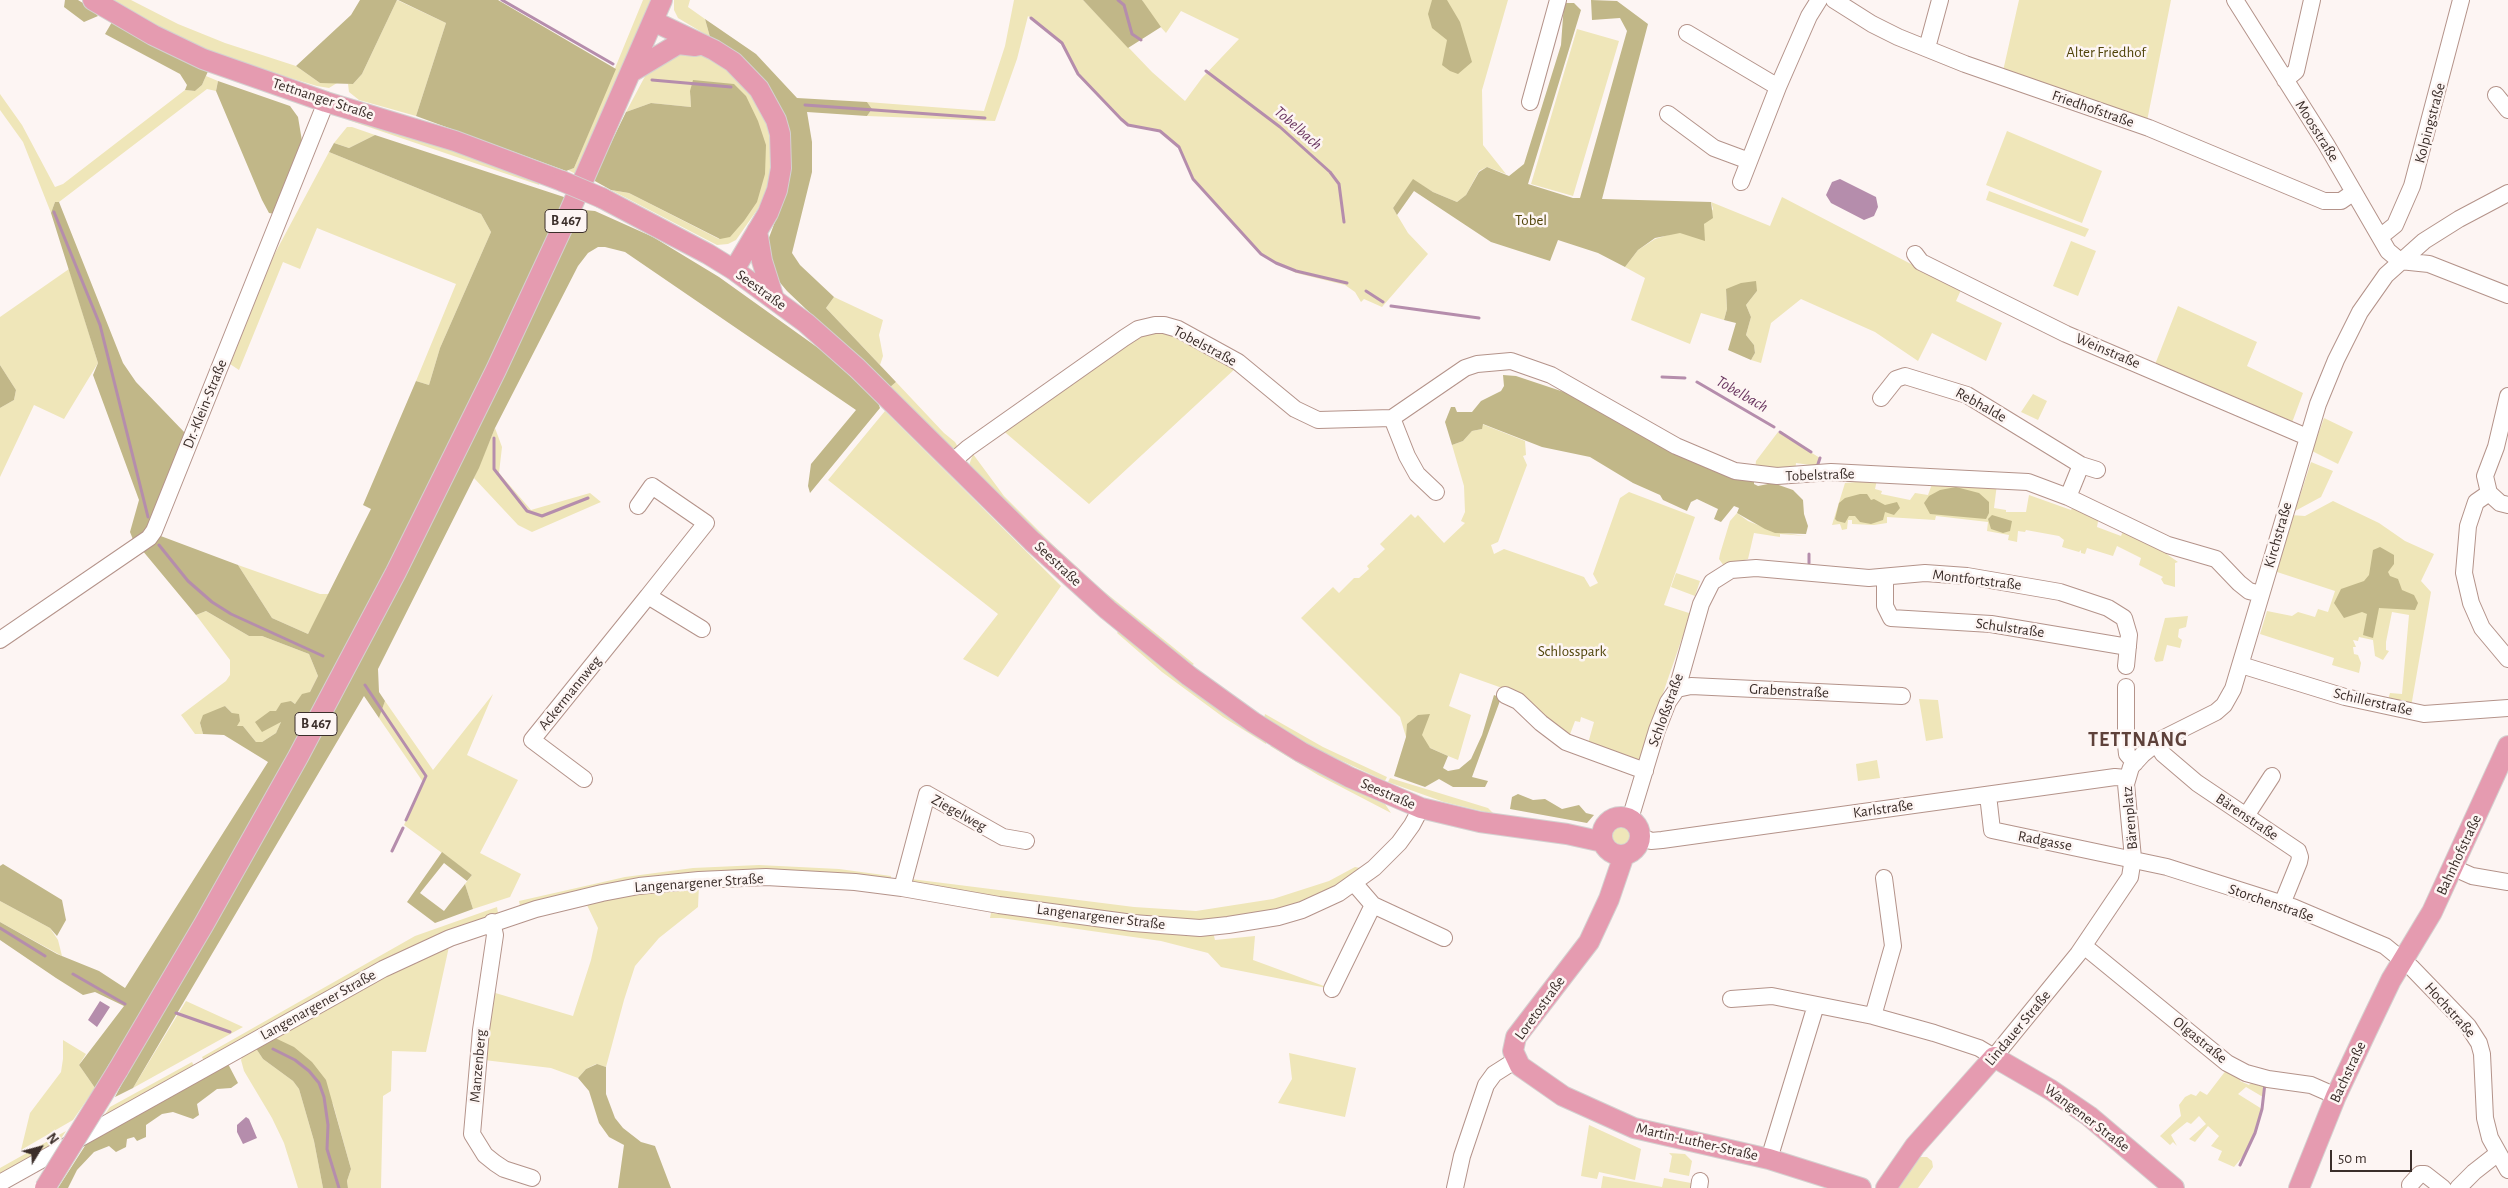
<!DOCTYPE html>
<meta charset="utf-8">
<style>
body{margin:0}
#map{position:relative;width:2508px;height:1188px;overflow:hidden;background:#fdf5f3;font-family:"Alegreya Sans",sans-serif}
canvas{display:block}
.north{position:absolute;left:15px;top:1123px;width:50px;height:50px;-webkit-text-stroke:4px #fdf5f3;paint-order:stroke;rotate:53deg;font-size:14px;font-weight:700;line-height:20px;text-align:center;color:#3b2e2a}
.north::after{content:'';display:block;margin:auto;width:18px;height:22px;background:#3b2e2a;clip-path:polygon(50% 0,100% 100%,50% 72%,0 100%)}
.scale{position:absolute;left:2330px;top:1150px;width:82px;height:22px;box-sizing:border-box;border:2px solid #3b2e2a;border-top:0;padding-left:6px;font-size:15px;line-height:18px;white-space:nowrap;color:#3b2e2a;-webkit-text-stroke:4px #fdf5f3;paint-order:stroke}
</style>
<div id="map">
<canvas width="2508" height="1188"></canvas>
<div class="north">N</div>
<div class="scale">50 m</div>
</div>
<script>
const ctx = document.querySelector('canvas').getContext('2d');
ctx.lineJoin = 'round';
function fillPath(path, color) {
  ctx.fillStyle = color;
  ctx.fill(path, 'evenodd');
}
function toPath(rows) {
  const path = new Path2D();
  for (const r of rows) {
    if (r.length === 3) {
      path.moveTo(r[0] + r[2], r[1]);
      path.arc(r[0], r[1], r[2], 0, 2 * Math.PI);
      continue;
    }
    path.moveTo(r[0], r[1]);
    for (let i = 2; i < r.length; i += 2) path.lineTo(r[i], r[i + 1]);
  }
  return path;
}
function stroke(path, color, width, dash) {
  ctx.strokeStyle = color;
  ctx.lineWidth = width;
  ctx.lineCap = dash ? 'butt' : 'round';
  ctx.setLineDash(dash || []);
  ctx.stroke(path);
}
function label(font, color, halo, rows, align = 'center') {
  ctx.font = font + ' "Alegreya Sans",sans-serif';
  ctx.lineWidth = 5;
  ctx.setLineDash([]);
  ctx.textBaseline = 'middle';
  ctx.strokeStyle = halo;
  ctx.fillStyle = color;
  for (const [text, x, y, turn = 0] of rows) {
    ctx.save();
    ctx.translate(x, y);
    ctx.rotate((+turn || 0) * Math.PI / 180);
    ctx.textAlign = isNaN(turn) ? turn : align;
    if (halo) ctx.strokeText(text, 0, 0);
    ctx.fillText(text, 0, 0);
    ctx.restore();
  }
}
fillPath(toPath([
 [105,0,131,0,178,24,225,43,296,66,320,83,337,83,329,88,317,86,207,53],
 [397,0,446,23,416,116,359,100,349,92,348,84,353,84,362,74],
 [643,0,651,0,578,175,568,170,574,168],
 [674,0,690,0,688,7,705,19,710,37,678,18,674,10],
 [1014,0,1083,0,1152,72,1185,101,1202,78,1239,39,1181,11,1166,33,1149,14,1142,0,1508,0,1482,90,1483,145,1506,174,1487,167,1479,171,1466,195,1457,202,1433,192,1413,180,1393,208,1408,233,1428,254,1382,307,1364,299,1361,302,1355,292,1345,285,1296,273,1261,254,1193,179,1179,147,1160,131,1128,125,1121,119,1078,74,1062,43,1028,16,1017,59,995,121,867,116,872,109,867,102,984,111,1005,46],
 [2019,0,2171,0,2147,121,2003,71],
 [1577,29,1619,41,1573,196,1531,184],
 [670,52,705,54,745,81,772,128,775,168,764,200,736,240,728,244,717,245,611,190,629,193,719,239,690,91,691,107,651,103,626,112,651,65],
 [206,76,218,81,216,91,207,89,59,202,55,202,51,213,23,142,0,110,0,94,22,125,55,187,63,184,185,90,195,91,202,85],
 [348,120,360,121,474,158,540,182,539,185],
 [347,127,352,127,375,135,349,148,334,143],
 [2007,131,2102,171,2082,223,1986,185],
 [329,152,481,214,491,232,440,348,429,385,416,381,456,284,317,228,300,269,283,262,239,370,230,364,273,257],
 [1989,191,2089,229,2085,237,1986,200],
 [1782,197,1961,290,1956,301,2002,323,1986,361,1932,333,1918,361,1875,332,1801,299,1771,323,1761,363,1751,360,1755,353,1754,345,1746,335,1751,317,1746,305,1757,291,1726,289,1727,309,1724,320,1701,313,1690,344,1631,320,1645,278,1625,267,1638,250,1655,239,1704,224,1713,209,1711,202,1770,226],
 [2071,241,2096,251,2078,296,2053,286],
 [69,269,98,363,64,419,34,405,0,477,0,408,14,400,16,390,0,365,0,317],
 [834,297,883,320,879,335,883,356,880,365,826,308],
 [2178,306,2257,342,2247,366,2303,393,2290,428,2154,367],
 [1158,328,1237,367,1089,504,1000,428,1125,341],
 [896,382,944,433,955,442,959,449,951,451,889,388],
 [2033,394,2047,401,2038,420,2021,412],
 [885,411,1061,586,998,677,963,659,998,614,828,480],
 [2324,418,2353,432,2338,464,2312,451],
 [1482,424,1525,441,1526,455,1523,456,1527,465,1498,542,1491,545,1494,554,1504,549,1584,577,1590,587,1598,583,1593,574,1620,498,1629,492,1695,517,1664,605,1689,613,1689,618,1651,728,1642,766,1587,747,1594,722,1581,717,1580,722,1575,721,1569,737,1519,694,1460,673,1449,706,1471,715,1458,760,1448,756,1406,737,1400,717,1301,618,1333,587,1339,593,1354,578,1359,578,1369,569,1367,566,1385,549,1380,544,1411,514,1415,518,1418,515,1444,543,1465,523,1461,521,1465,512,1464,486,1452,445,1463,441,1472,431,1482,429],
 [495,428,502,447,499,473,531,510,590,493,601,502,532,532,518,525,474,478],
 [1778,432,1820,458,1815,470,1811,470,1810,465,1796,463,1795,472,1755,470,1756,461],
 [973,454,1004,496,1052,544,1101,589,1194,664,1189,667,1135,624,968,468],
 [2311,462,2333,471,2321,497,2295,511],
 [1877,480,1875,489,1882,491,1881,494,1910,500,1915,493,1928,495,1932,484,1997,484,1994,508,2006,510,2006,512,2026,512,2029,495,2071,510,2074,505,2099,516,2097,527,2121,536,2124,529,2151,543,2178,562,2175,563,2175,587,2164,584,2161,579,2163,577,2139,565,2141,558,2117,546,2113,556,2087,548,2085,554,2081,553,2081,550,2079,552,2062,547,2064,540,2059,536,2026,530,2025,532,2018,531,2017,542,2008,540,2009,535,1987,531,1988,522,1936,516,1935,520,1887,517,1887,523,1874,525,1852,524,1852,520,1848,520,1847,529,1842,530,1840,524,1832,525,1845,483],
 [2333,501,2379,523,2405,541,2434,554,2421,581,2431,592,2411,707,2387,703,2390,693,2402,694,2409,615,2392,612,2386,642,2386,650,2389,651,2383,660,2375,656,2373,640,2359,637,2358,641,2353,640,2356,647,2353,647,2354,654,2358,655,2361,663,2359,673,2332,665,2334,658,2260,634,2267,611,2292,616,2298,612,2315,617,2318,609,2328,612,2335,591,2274,571,2291,515,2305,516],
 [1737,513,1748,521,1775,532,1806,536,1780,534,1780,537,1754,533,1748,559,1724,566,1719,559,1720,554,1730,521],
 [238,565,320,594,330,594,308,634,272,618],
 [1676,573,1700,581,1695,596,1671,587],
 [206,611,249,636,262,636,309,654,318,676,310,692,295,704,291,701,276,733,262,742,256,742,243,726,236,726,232,713,225,706,200,723,203,734,195,734,181,715,226,681,230,675,230,660,196,615],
 [2188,616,2186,627,2179,629,2178,637,2182,640,2180,648,2167,645,2163,661,2156,662,2154,659,2165,618],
 [1119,630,1267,740,1266,744,1223,717,1162,672,1117,633],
 [493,694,467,755,518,780,480,853,521,874,510,897,473,909,465,884,472,875,404,825,423,782,379,718,385,701,433,770],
 [1919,699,1938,700,1943,738,1926,741],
 [1265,714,1323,747,1387,777,1385,781,1310,746,1264,718],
 [1274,744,1345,786,1385,804,1391,813,1318,775,1270,746],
 [1877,760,1880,778,1858,781,1856,764],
 [1390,778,1488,808,1494,814,1444,802,1388,782],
 [1621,835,11],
 [759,865,839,869,891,876,890,881,803,873,520,906,519,901,625,877,693,868],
 [1355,867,1360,868,1339,886,1298,903,1248,916,1200,922,1101,913,910,884,911,879,1134,907,1196,911,1273,899,1329,881],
 [699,885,698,907,659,938,635,966,624,1000,606,1067,596,1064,586,1069,578,1078,551,1068,484,1060,492,992,573,1016,591,960,598,928,586,903],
 [0,901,50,928,58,940,62,956,0,922],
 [497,907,498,913,491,917,204,1061,202,1057,415,936],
 [991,913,1213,932,1215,940,1255,936,1253,960,1332,989,1221,967,1208,953,1161,941,1001,918,990,918],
 [450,942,426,1052,392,1051,391,1091,383,1096,381,1188,348,1188,347,1181,351,1169,333,1104,273,1037],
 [186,1001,243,1027,133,1088],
 [63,1040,86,1054,79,1065,95,1088,73,1120,21,1150,30,1113,61,1072,63,1059],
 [255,1047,263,1059,293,1081,299,1089,314,1141,323,1188,298,1188,284,1143,272,1118,244,1071,241,1060,244,1053],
 [1289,1053,1356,1068,1345,1117,1278,1103,1292,1079],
 [192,1062,194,1066,102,1119,110,1107],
 [2227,1069,2241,1076,2240,1081,2249,1085,2253,1081,2259,1086,2265,1080,2263,1097,2246,1087,2238,1094,2262,1109,2255,1133,2244,1155,2234,1167,2218,1160,2222,1151,2211,1146,2219,1136,2208,1126,2195,1142,2189,1139,2206,1124,2199,1116,2191,1124,2187,1122,2171,1135,2177,1146,2173,1142,2170,1145,2160,1136,2181,1116,2179,1105,2185,1097,2191,1094,2196,1096,2200,1091,2207,1095],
 [1589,1125,1641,1149,1635,1180,1599,1172,1597,1179,1581,1176],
 [66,1131,58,1143,0,1176,0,1168],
 [1669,1153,1685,1154,1692,1161,1689,1176,1669,1172,1672,1156],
 [1920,1157,1927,1157,1932,1161,1933,1167,1918,1188,1896,1188],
 [1603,1176,1662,1187,1664,1178,1691,1183,1690,1188,1601,1188]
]), '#efe6b9');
fillPath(toPath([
 [65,0,78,0,91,8,98,16,84,22,64,7],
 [360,0,397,0,362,74,353,84,320,83,296,66,351,15],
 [398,0,498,0,616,69,574,168,566,171,416,116,446,23],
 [1083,0,1142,0,1161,27,1128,48],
 [1432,0,1447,0,1460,22,1472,62,1458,74,1450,71,1442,65,1447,40,1432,28,1428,14],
 [1591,0,1617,1,1648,24,1602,199,1711,202,1713,218,1704,224,1705,241,1680,233,1655,238,1638,250,1625,267,1598,253,1558,240,1550,261,1491,242,1414,191,1397,215,1393,208,1413,179,1433,192,1457,202,1466,195,1479,172,1487,167,1509,176,1524,164,1561,45,1564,3,1574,3,1581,10,1528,184,1573,198,1580,198,1627,31,1620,18,1592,20],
 [705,19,756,54,797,98,867,102,872,109,867,116,807,112,812,142,812,172,792,253,800,265,834,297,826,308,896,382,889,388,787,291,772,273,767,243,779,211,788,136,710,37],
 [112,22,209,69,202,85,195,91,185,90,187,85,180,74,105,34],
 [693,80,734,84,746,96,758,121,766,145,765,174,757,202,744,221,730,237,720,239,629,193,611,190,593,180,626,112,651,103,691,107,690,91],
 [218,81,290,106,298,117,302,141,275,214,269,213,262,200,216,91],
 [375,135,567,198,491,366,291,754,113,1062,95,1088,79,1065,124,1006,95,992,83,995,56,978,0,940,0,922,57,954,99,971,125,988,268,762,224,735,203,734,200,723,203,715,225,706,232,713,239,714,240,721,237,726,243,726,256,742,262,742,276,733,281,722,262,732,255,722,270,711,276,711,281,703,291,701,295,704,302,694,310,692,318,676,309,654,262,636,249,636,206,611,196,615,142,550,158,535,238,565,272,618,308,634,371,509,363,505,416,381,429,385,440,348,491,232,481,214,329,152,334,143,349,148],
 [55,202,59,202,123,363,136,382,186,434,146,532,134,542,130,532,139,500,93,375,98,363,51,213],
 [584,210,595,211,653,237,719,277,821,350,877,400,880,408,810,493,808,486,811,464,856,410,625,252,605,247,598,247,588,253,578,266,495,428,479,468,378,669,379,692,385,701,379,718,364,696,133,1088,115,1097,573,224],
 [1756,281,1757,291,1746,305,1751,317,1746,335,1754,345,1755,353,1751,360,1728,350,1736,323,1724,320,1727,309,1726,289,1741,283],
 [0,365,16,390,14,400,0,408],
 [1503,375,1516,376,1570,394,1754,478,1754,484,1758,486,1773,483,1793,490,1803,500,1804,514,1808,526,1806,534,1775,533,1765,529,1737,513,1739,508,1734,506,1721,522,1714,519,1718,509,1697,499,1691,502,1687,511,1663,500,1660,495,1633,483,1590,457,1542,447,1483,424,1482,429,1472,431,1463,441,1452,445,1445,422,1451,407,1455,407,1457,412,1472,412,1481,401,1501,391,1504,386],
 [1956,487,1979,493,1989,502,1989,513,1986,519,1930,514,1924,503,1929,496,1940,490],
 [1860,494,1867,494,1871,500,1874,499,1885,505,1897,502,1900,508,1894,515,1885,512,1883,520,1871,524,1860,522,1855,516,1849,516,1845,523,1837,521,1835,519,1839,503,1845,498],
 [1992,515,2012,521,2010,531,2003,533,1991,529,1988,519],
 [2380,547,2394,555,2394,564,2388,572,2390,576,2398,579,2402,590,2414,595,2418,603,2415,610,2379,608,2373,638,2363,635,2367,614,2362,612,2344,618,2334,603,2341,589,2364,581,2369,575,2373,550],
 [1494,695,1501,698,1472,777,1488,781,1485,787,1453,787,1439,779,1425,787,1394,776,1406,737,1407,724,1418,715,1430,714,1422,735,1430,748,1448,756,1443,768,1448,771,1459,769,1471,759,1482,735],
 [1518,794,1533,800,1545,799,1562,809,1579,805,1586,813,1594,815,1587,823,1510,809,1512,797],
 [442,852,472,875,467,881,444,863,420,893,444,911,465,884,473,909,435,923,407,902],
 [3,864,62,900,66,920,57,936,50,928,0,901,0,866],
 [273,1037,294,1047,312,1062,326,1080,351,1169,347,1181,348,1188,323,1188,314,1141,299,1089,293,1081,263,1059,255,1047],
 [227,1062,238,1083,231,1088,217,1089,197,1104,199,1115,193,1119,173,1112,162,1114,146,1125,146,1137,137,1141,134,1137,127,1139,126,1147,116,1152,109,1146,94,1152,77,1170,68,1188,58,1188,90,1138],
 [597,1064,606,1067,606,1094,615,1118,623,1128,641,1142,655,1146,671,1188,618,1188,624,1145,609,1137,599,1123,589,1091,578,1078,586,1069]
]), '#c1b788');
fillPath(toPath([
 [1840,179,1876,197,1878,207,1874,216,1864,220,1831,203,1826,195,1832,182],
 [100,1001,110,1007,97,1027,88,1020],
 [246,1117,249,1119,257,1138,243,1144,237,1132,237,1125]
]), '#b58dac');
stroke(toPath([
 [502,0,613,64],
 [1118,0,1124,5,1132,34,1141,40],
 [1031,18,1062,43,1078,74,1121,119,1128,125,1160,131,1179,147,1193,179,1261,254,1276,263,1296,271,1347,283],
 [1206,71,1280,127,1330,172,1339,184,1344,222],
 [652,80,731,87],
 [805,105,985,118],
 [54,212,100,325,148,517],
 [1366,291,1383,302],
 [1391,306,1479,318],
 [1662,377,1685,378],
 [1697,382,1774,427],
 [1780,432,1811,452],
 [494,438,494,469,527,511,542,516,588,498],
 [1817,467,1820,458],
 [159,545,188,581,212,602,231,614,323,656],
 [1809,554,1809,563],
 [365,685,426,776,406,820],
 [392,851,403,828],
 [0,928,45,956],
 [73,974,125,1004],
 [176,1013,230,1032],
 [273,1049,295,1060,309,1071,319,1083,324,1097,328,1125,327,1149,339,1188],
 [2240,1165,2255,1133,2262,1109,2265,1083]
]), '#b58dac', 3);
const minor = toPath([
 [1834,0,1872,24,1898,37,1965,64,2149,128,2324,201,2341,201,2354,192],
 [2235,0,2326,144,2388,251,2400,261],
 [1687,33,1778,87,1809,16,1819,0],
 [1927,48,1940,0],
 [2285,80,2296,71,2312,0],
 [2496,95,2508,110],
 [1530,102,1558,0],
 [1668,114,1714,148,1749,161],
 [1741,182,1778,87],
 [2380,237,2395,225,2412,186,2461,0],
 [1915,254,1921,262,2066,334,2307,437],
 [2400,261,2429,264,2508,295],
 [2508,396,2496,447,2485,476,2489,493,2500,503,2508,505],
 [1881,398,1896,379,1905,376,1967,395,2081,465,2068,497],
 [1392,418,1407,456,1417,474,1436,492],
 [952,462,968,448,1124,338,1138,329,1155,325,1164,325,1178,329,1238,362,1295,409,1318,420,1392,418,1465,368,1477,364,1511,361,1551,375,1676,446,1735,471,1777,476,1831,472,2028,482,2068,497,2168,545,2216,559,2239,583,2249,591,2261,594],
 [2081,465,2097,470],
 [2489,493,2476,502,2468,526,2464,573,2471,603,2482,628,2508,659],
 [638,506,652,486,706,523,648,596,702,629],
 [1885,578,1885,606,1891,618,1991,624,2128,647],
 [0,640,149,538,154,531,326,102],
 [2241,665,2345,697,2424,714,2508,708],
 [2126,687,2126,745,2127,754,2135,763],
 [1677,689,1691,686,1902,696],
 [1505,695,1518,701,1541,723,1566,742,1645,771],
 [2156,743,2163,754,2197,783,2298,851,2300,857,2299,862,2282,904],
 [584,779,532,740,648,596],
 [1988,795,1992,830,2167,867,2293,907,2385,946,2412,968,2441,998,2468,1026,2479,1043,2482,1054,2485,1118,2490,1138,2508,1170],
 [2246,816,2272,776],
 [1630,819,1657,730,1668,702,1677,689,1701,604,1712,582,1731,570,1756,568,1869,578,1925,573,1967,576,2060,592,2108,608,2124,618,2129,635,2126,666],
 [1640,836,1651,841,1662,840,2115,777,2126,778],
 [2454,868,2472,876,2508,882],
 [1354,883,1373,905,1444,938],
 [902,888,927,794,1003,837,1026,841],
 [492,922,495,935,481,1030,472,1134,485,1155,495,1163,504,1169,532,1178],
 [2084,946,2227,1063,2246,1073,2268,1079,2311,1085,2336,1096],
 [1332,989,1373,905],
 [1731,999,1772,996,1873,1016,1934,1033,1979,1048,1994,1057,2078,954,2130,877,2133,858,2126,784,2131,767,2143,754,2160,740,2216,712,2224,705,2233,689,2318,404,2336,360,2360,312,2386,275,2424,241,2459,219,2508,193],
 [1873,1016,1893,946,1884,878],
 [1769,1159,1816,1005],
 [0,1183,383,969,450,938,536,909,602,893,639,886,699,880,766,877,855,882,902,888,999,905,1133,923,1200,928,1228,925,1278,917,1302,910,1339,893,1374,868,1399,843,1412,825,1421,808],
 [2410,1185,2420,1174,2425,1174,2443,1188],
 [1455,1188,1462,1156,1486,1085,1494,1074,1516,1060],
 [1699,1188,1700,1181],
 [2458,1188,2474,1172,2497,1154]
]);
const major = toPath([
 [93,0,153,35,203,59,326,102,455,141,562,181],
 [653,21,714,50,733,62,759,89,776,120,780,134,781,168,777,190,768,213,734,270],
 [633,71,678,44,695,46,700,45],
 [602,198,708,254,734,270,806,323,857,368,1032,541,1108,610,1189,676,1253,722,1301,752,1349,777,1421,808,1480,822,1567,834,1603,842],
 [757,231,762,261,774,299],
 [1621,836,19],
 [1624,855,1609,899,1589,942,1516,1037,1513,1051,1520,1066,1563,1096,1634,1128,1769,1159,1861,1188],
 [118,1070,204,924,298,757,396,572,496,370,564,224,662,0],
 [1886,1188,1915,1146,1994,1057,2051,1090,2089,1116,2174,1188],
 [2299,1188,2336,1096,2367,1030,2391,980,2432,912,2508,746]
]);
stroke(minor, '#b4938a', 18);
stroke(major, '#d4d1d0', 22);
stroke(minor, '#fff', 16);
stroke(major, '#e59bb0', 20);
const majorBridge = toPath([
 [562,181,602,198],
 [45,1188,118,1070]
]);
stroke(majorBridge, '#d4d1d0', 22, []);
stroke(majorBridge, '#e59bb0', 20);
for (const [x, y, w] of [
 [566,221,42],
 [316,724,42]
]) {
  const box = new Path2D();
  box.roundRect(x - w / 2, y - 11.5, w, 23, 4);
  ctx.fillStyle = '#fdf5f3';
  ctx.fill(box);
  stroke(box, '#3b2e2a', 1);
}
label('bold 14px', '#3b2e2a', null, [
 ["B 467",566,221],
 ["B 467",316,724]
]);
label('15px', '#50440a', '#fdf5f3', [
 ["Alter Friedhof",2106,52],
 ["Tobel",1531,220],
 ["Schlosspark",1572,651]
]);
label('15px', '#3b2e2a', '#fdf5f3', [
 ["Tettnanger Straße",323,99,18],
 ["Friedhofstraße",2093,109,19],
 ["Kolpingstraße",2430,123,-75],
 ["Moosstraße",2317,131,58],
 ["Seestraße",761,290,36],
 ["Tobelstraße",1205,346,28],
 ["Weinstraße",2108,351,23],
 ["Dr.-Klein-Straße",205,404,-68],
 ["Rebhalde",1981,405,29],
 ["Tobelstraße",1820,475,-2],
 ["Kirchstraße",2278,535,-74],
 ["Seestraße",1058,564,43],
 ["Montfortstraße",1977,580,7],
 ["Schulstraße",2010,628,8],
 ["Grabenstraße",1789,691,3],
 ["Ackermannweg",570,693,-51],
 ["Schillerstraße",2373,702,13],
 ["Schloßstraße",1666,710,-70],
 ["Seestraße",1388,794,23],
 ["Karlstraße",1883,809,-8],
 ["Ziegelweg",959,813,29],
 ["Bärenstraße",2247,817,34],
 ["Bärenplatz",2130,818,-95],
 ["Radgasse",2045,841,11],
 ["Bahnhofstraße",2459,855,-65],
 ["Langenargener Straße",699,883,-4],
 ["Storchenstraße",2271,903,19],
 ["Langenargener Straße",1101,917,7],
 ["Langenargener Straße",318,1005,-29],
 ["Loretostraße",1540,1008,-54],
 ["Hochstraße",2450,1010,48],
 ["Lindauer Straße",2018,1028,-50],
 ["Olgastraße",2200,1040,39],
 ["Manzenberg",478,1066,-85],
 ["Bachstraße",2348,1072,-65],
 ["Wangener Straße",2087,1118,37],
 ["Martin-Luther-Straße",1697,1142,13]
]);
label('italic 16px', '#69355f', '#fdf5f3', [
 ["Tobelbach",1298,128,41],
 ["Tobelbach",1742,394,30]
]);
ctx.letterSpacing = '1px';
label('bold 20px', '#5e413a', '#fdf5f3', [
 ["TETTNANG",2138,740]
]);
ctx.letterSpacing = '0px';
</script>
